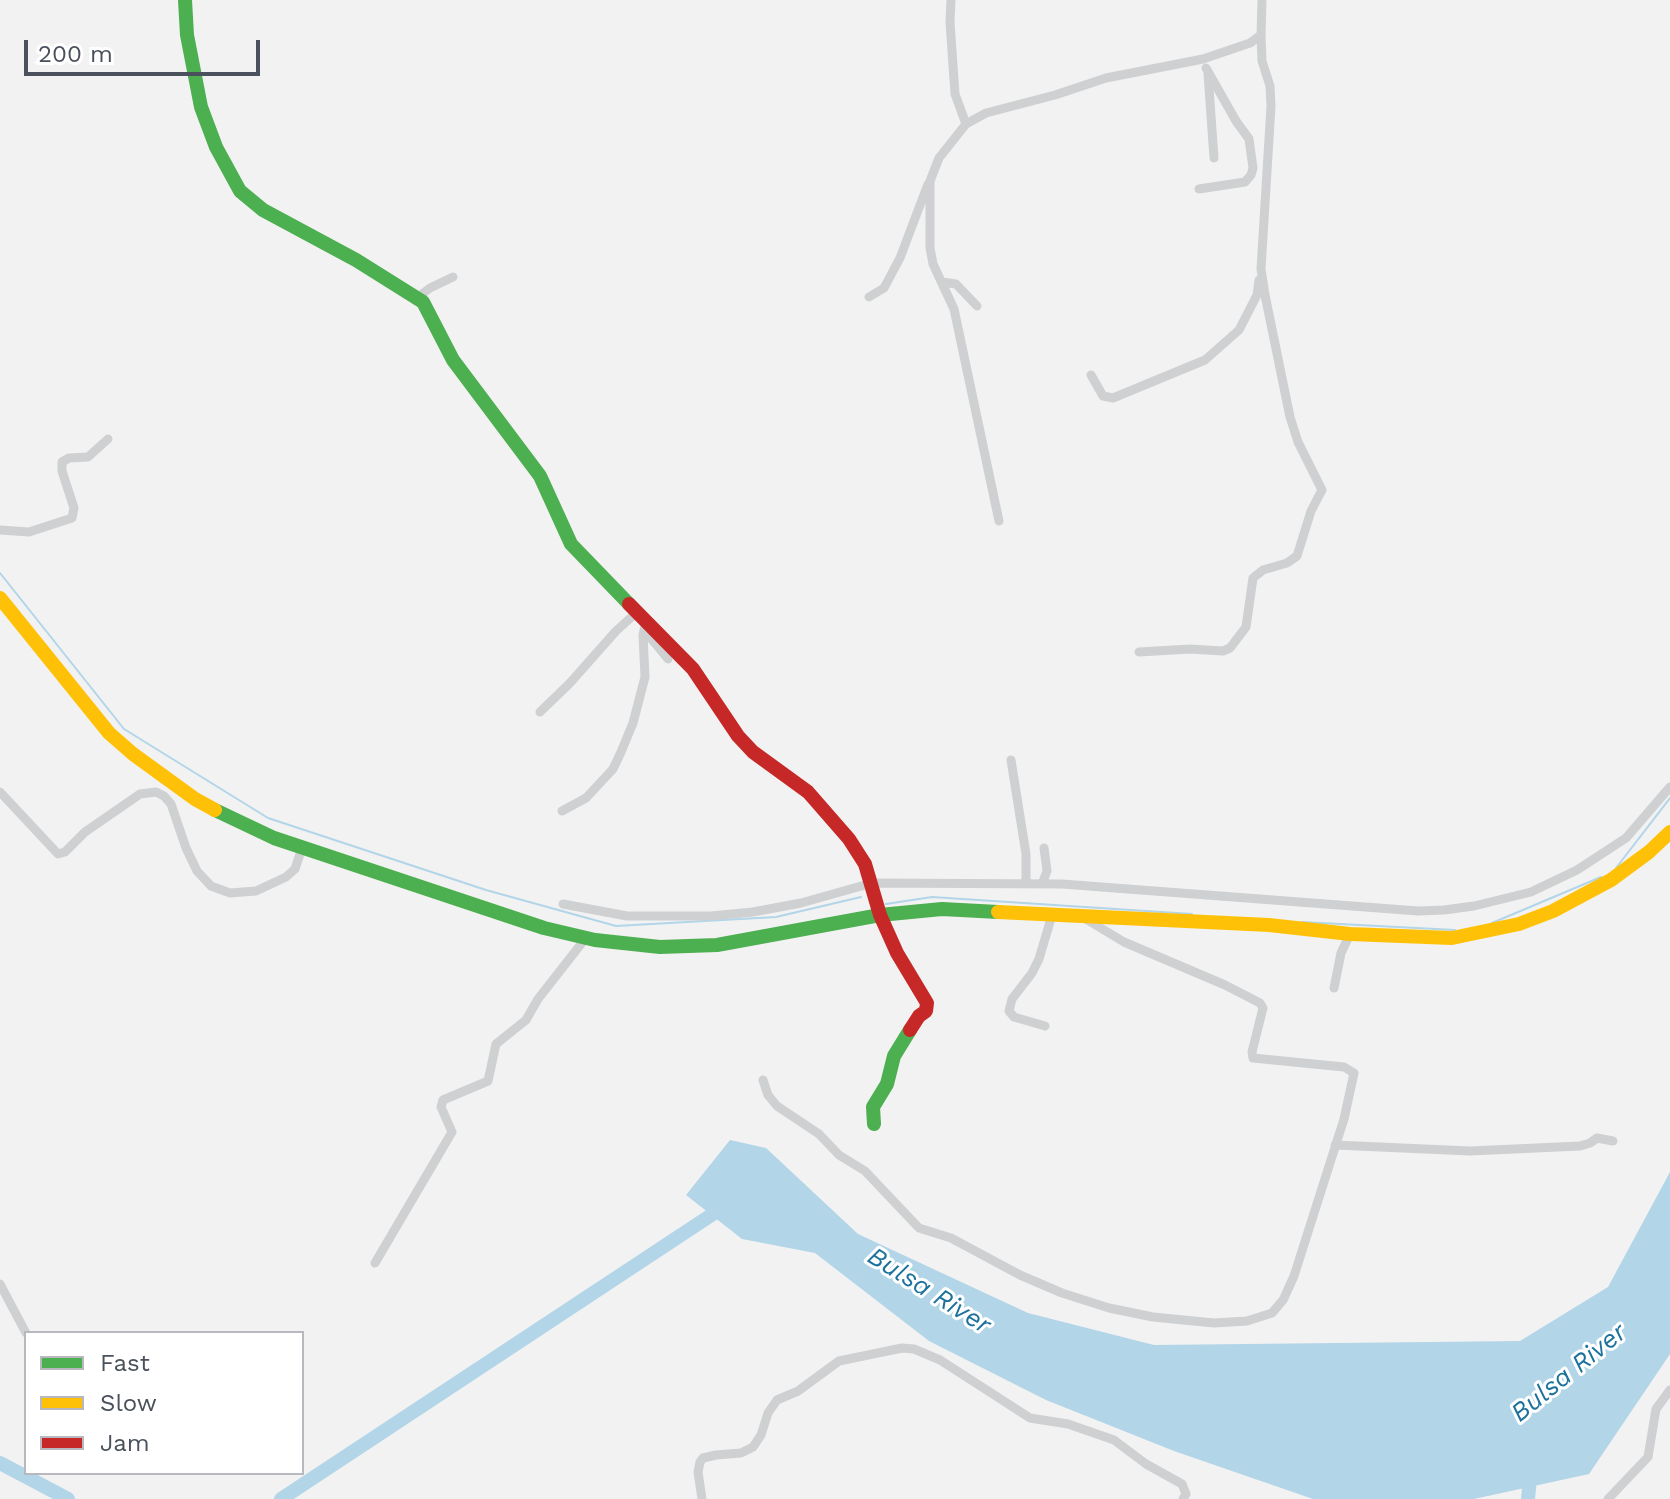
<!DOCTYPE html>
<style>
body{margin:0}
#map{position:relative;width:1670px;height:1499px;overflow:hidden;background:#f2f2f2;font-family:"Work Sans",sans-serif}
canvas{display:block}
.legend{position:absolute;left:24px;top:1331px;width:280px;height:144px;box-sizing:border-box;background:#fff;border:2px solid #b7b9be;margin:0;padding:10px 14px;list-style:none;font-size:24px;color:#4a515c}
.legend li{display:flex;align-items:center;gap:16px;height:40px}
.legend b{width:40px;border:2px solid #b7b9be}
.scale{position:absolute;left:24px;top:40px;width:236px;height:36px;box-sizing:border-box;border:4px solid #4a515c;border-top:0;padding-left:10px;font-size:24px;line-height:28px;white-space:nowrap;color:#4a515c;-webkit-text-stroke:6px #fff;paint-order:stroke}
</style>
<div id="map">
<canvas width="1670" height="1499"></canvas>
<ul class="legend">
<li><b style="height:10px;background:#4caf50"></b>Fast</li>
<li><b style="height:10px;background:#ffc107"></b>Slow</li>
<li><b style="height:10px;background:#c62828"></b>Jam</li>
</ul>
<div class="scale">200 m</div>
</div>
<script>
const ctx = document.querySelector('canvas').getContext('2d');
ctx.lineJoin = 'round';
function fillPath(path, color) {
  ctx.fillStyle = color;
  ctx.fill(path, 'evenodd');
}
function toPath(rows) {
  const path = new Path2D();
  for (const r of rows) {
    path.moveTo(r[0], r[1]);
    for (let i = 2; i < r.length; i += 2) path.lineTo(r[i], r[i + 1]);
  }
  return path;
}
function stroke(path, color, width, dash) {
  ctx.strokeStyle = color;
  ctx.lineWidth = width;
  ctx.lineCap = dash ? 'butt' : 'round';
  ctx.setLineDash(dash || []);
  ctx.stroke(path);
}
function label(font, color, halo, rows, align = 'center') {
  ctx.font = font + ' "Work Sans",sans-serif';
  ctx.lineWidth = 6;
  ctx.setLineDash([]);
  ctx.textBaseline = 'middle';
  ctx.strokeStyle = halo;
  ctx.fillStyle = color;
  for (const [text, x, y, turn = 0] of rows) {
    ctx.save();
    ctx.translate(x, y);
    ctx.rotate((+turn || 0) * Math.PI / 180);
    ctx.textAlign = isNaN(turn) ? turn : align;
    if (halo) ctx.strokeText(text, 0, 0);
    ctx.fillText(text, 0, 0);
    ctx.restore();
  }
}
fillPath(toPath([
 [730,1140,766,1148,858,1234,1028,1313,1154,1345,1520,1341,1608,1287,1670,1172,1670,1354,1589,1474,1474,1499,1313,1499,1174,1451,1046,1400,929,1341,815,1253,742,1239,686,1195]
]), '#b2d5e8');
stroke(toPath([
 [0,573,124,729,268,818,486,890,616,926,776,917,861,897],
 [1616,868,1670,798],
 [886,904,932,897,1192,914],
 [1302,922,1455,930],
 [1492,923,1601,877]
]), '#b2d5e8', 2);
stroke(toPath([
 [0,1463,68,1499],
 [281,1499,725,1206],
 [1528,1499,1531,1468]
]), '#b2d5e8', 14);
stroke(toPath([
 [951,0,950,22,955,94,966,124],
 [1208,74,1214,158],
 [1199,189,1245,182,1251,175,1253,168,1249,139,1236,121,1206,68],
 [942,282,956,284,977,306],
 [418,297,430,288,453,277],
 [869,297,884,288,900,258,928,184],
 [1091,375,1103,396,1113,398,1205,360,1239,330,1257,295,1259,280],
 [999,521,954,309,933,264,930,248,930,181,939,158,966,124,986,113,1055,95,1106,78,1203,59,1250,43,1261,35,1262,0],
 [0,530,29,532,72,518,74,508,62,471,62,462,69,458,88,457,108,439],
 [644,630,668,659],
 [1139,652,1190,649,1223,651,1230,648,1246,627,1253,578,1263,570,1287,563,1297,556,1311,511,1322,490,1298,442,1290,417,1265,295,1261,269,1271,106,1270,86,1262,61,1261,35],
 [540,712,570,683,616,631,636,613],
 [1011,760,1026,854,1026,884],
 [0,792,58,854,65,852,85,832,140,794,156,792,164,796,171,804,186,848,197,871,211,886,230,893,256,891,286,877,295,869,302,848],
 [562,811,586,798,613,769,621,752,633,723,645,677,643,635,646,622],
 [1042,884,1047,871,1044,848],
 [563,904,627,916,711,916,753,912,801,903,872,883,1062,884,1418,911,1444,910,1474,906,1531,892,1577,870,1626,838,1670,787],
 [1334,988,1341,953,1350,934],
 [1045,1026,1014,1017,1009,1011,1012,999,1032,973,1039,959,1052,915],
 [763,1080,768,1095,777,1106,819,1134,839,1155,865,1171,919,1228,951,1238,1020,1275,1062,1293,1109,1308,1153,1317,1214,1323,1247,1321,1272,1313,1283,1300,1294,1276,1344,1119,1354,1073,1344,1067,1253,1058,1252,1052,1263,1008,1260,1003,1225,985,1124,942,1084,918],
 [1335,1145,1470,1151,1580,1146,1590,1143,1597,1138,1613,1141],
 [375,1263,452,1132,441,1107,443,1100,488,1081,496,1044,526,1020,538,999,585,939],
 [0,1284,26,1333],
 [702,1499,698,1472,700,1462,703,1458,716,1455,741,1453,753,1447,761,1435,768,1413,777,1400,798,1391,839,1361,902,1348,914,1349,940,1360,1030,1418,1068,1424,1114,1440,1146,1464,1182,1484,1186,1494,1183,1499],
 [1608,1499,1648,1457,1656,1409,1670,1390]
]), '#ced0d2', 9);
stroke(toPath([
 [185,0,187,35,201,107,216,147,240,191,263,210,356,260,423,302,453,360,540,476,571,544,629,604],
 [215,810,274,838,544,928,595,940,660,947,717,945,880,915,942,909,998,912],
 [874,1124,873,1107,887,1084,894,1056,910,1030]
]), '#4caf50', 14);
stroke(toPath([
 [0,598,109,733,133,754,195,799,215,810],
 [998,912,1269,925,1350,934,1452,938,1519,924,1553,911,1611,880,1649,852,1670,832]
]), '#ffc107', 14);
stroke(toPath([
 [629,604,693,669,738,736,753,752,808,792,849,839,865,864,880,915,897,953,927,1003,926,1011,919,1016,910,1030]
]), '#c62828', 14);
label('italic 26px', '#1c729d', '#fff', [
 ["Bulsa River",929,1291,32],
 ["Bulsa River",1569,1373,-39]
]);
</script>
